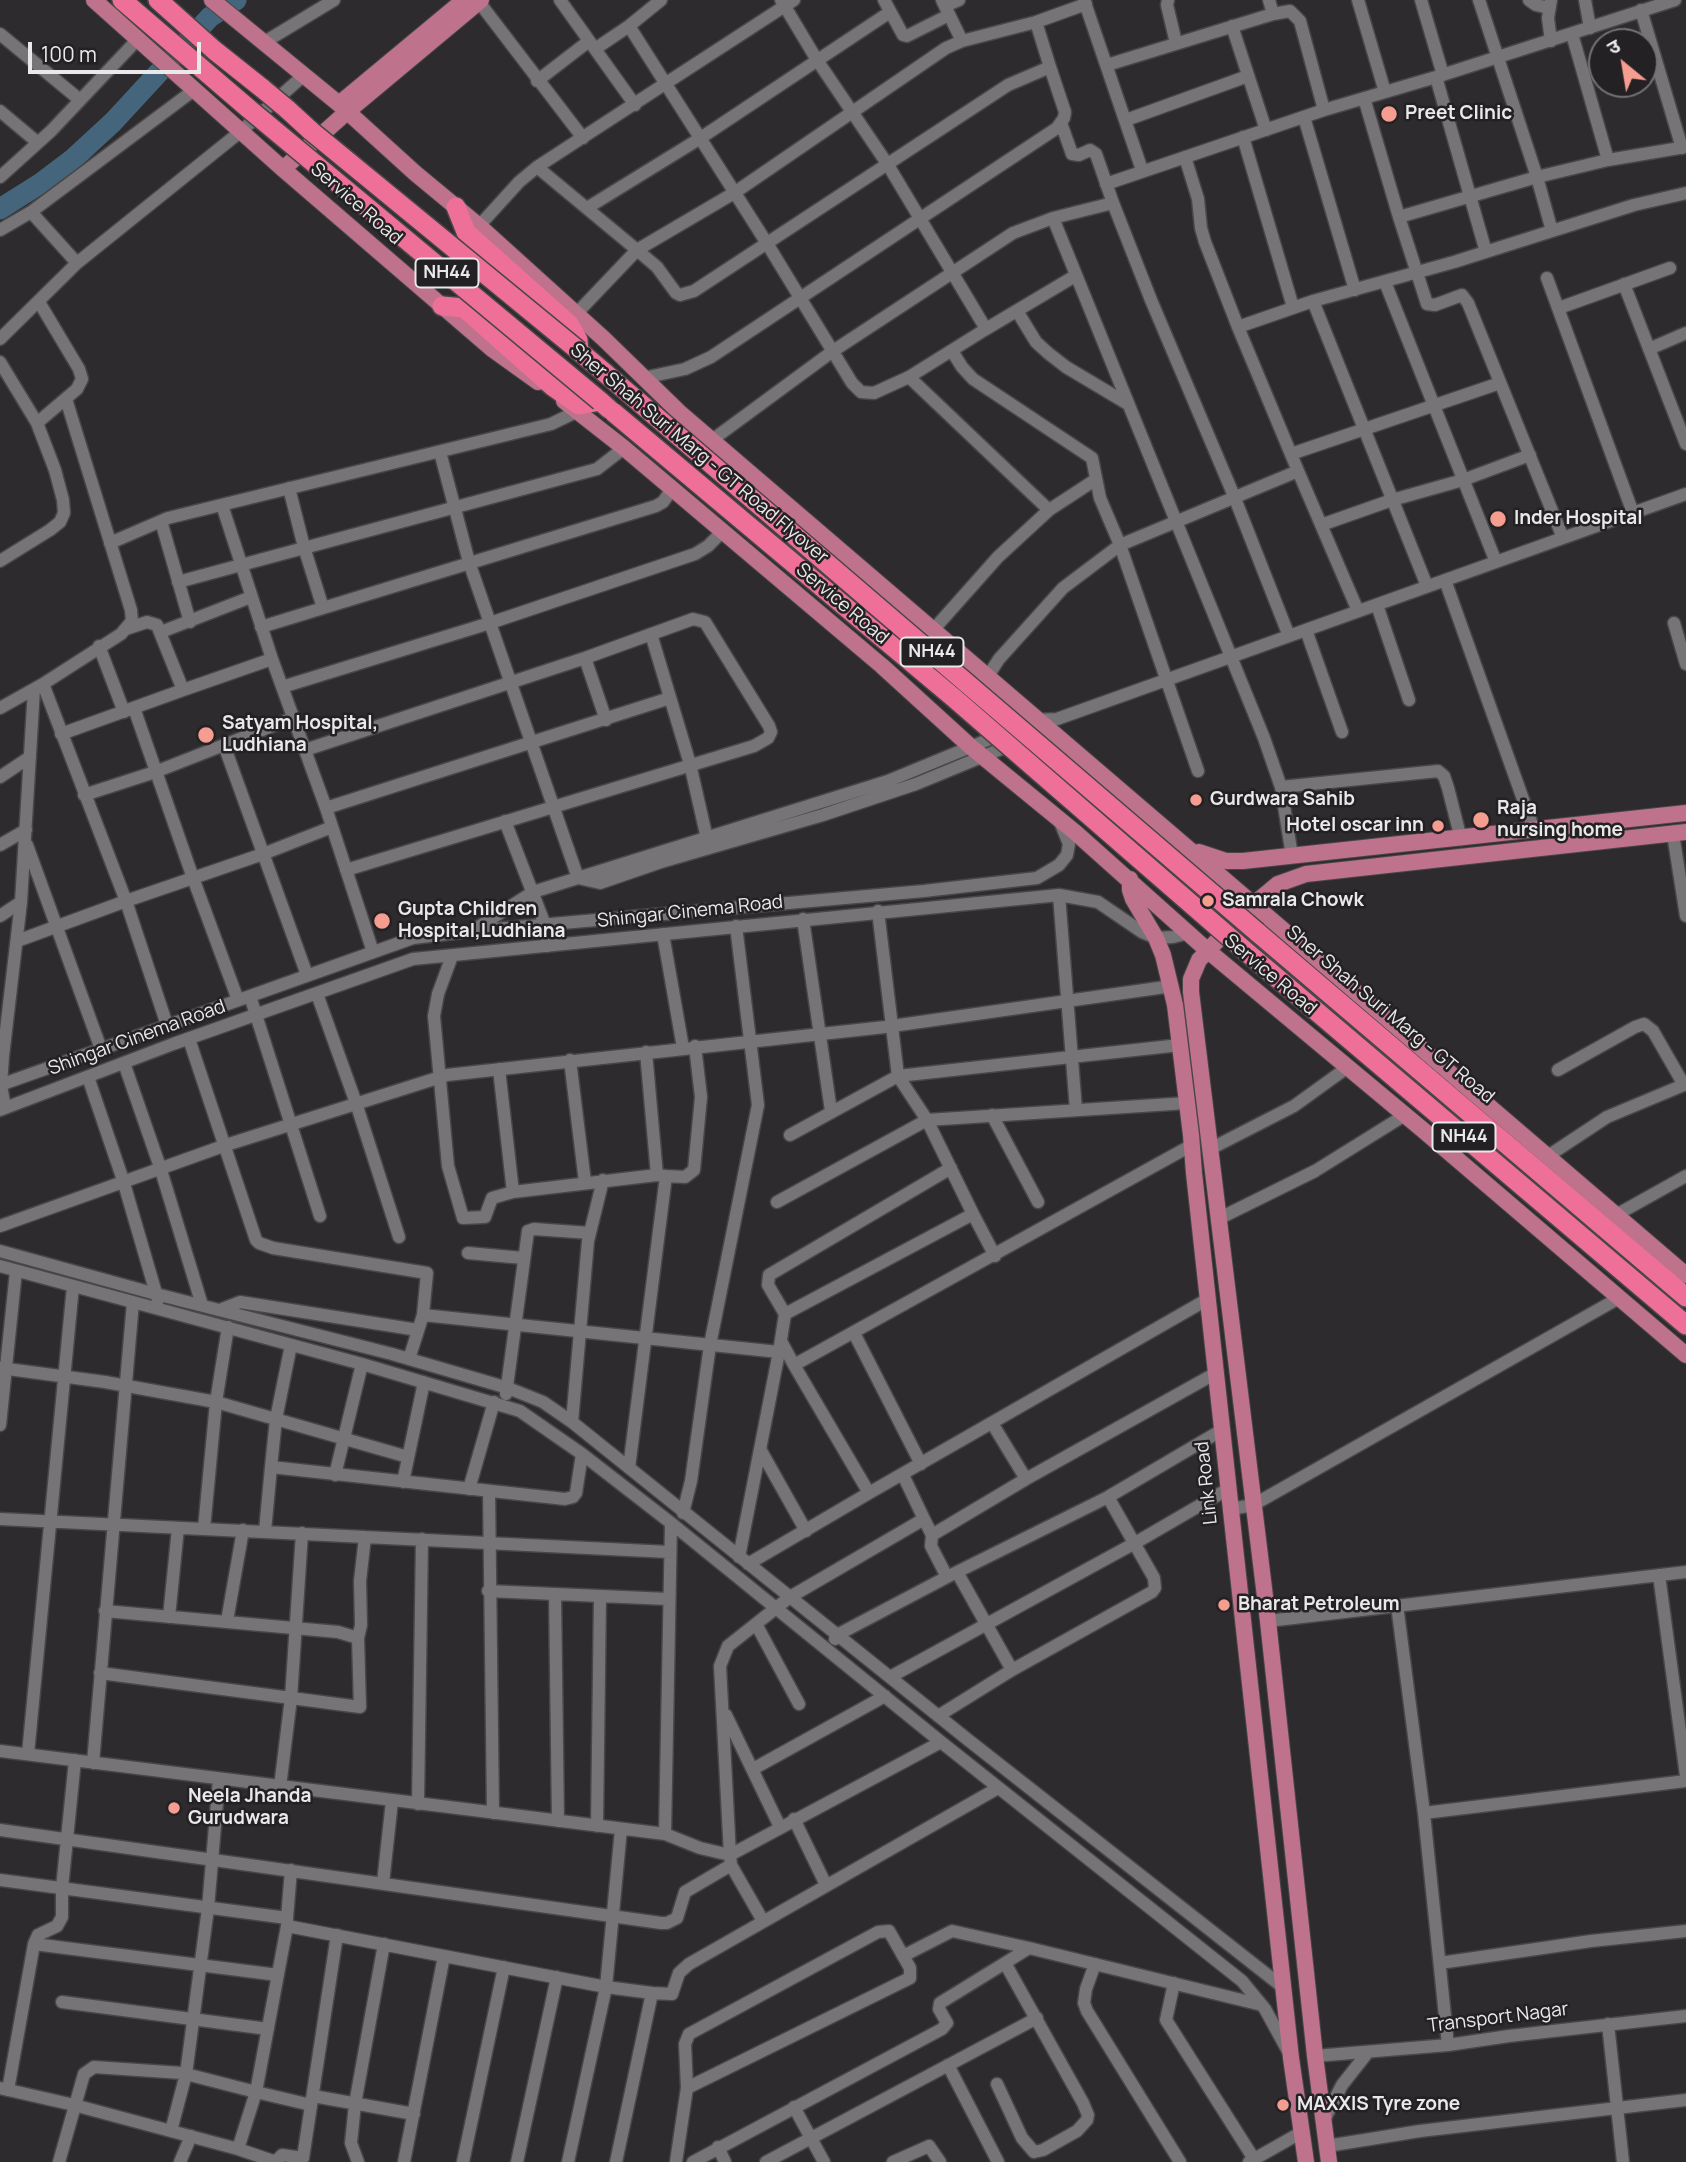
<!DOCTYPE html>
<meta charset="utf-8">
<style>
body{margin:0}
#map{position:relative;width:1686px;height:2162px;overflow:hidden;background:#2d2b2d;font-family:Manrope,"Noto Sans Devanagari",sans-serif}
canvas{display:block}
.north{position:absolute;left:1588px;top:28px;width:70px;height:70px;box-sizing:border-box;background:#232123;border:2px solid #737173;border-radius:50%;rotate:330deg;font-size:19px;font-weight:700;line-height:28px;text-align:center;color:#eae9ea}
.north::after{content:'';display:block;margin:auto;width:24px;height:32px;background:#f59d90;clip-path:polygon(50% 0,100% 100%,50% 72%,0 100%)}
.scale{position:absolute;left:28px;top:42px;width:173px;height:32px;box-sizing:border-box;border:4px solid #eae9ea;border-top:0;padding-left:9px;font-size:21px;line-height:24px;white-space:nowrap;color:#eae9ea;-webkit-text-stroke:5px #232123;paint-order:stroke}
</style>
<div id="map">
<canvas width="1686" height="2162"></canvas>
<div class="north">उ</div>
<div class="scale">100 m</div>
</div>
<script>
const ctx = document.querySelector('canvas').getContext('2d');
ctx.lineJoin = 'round';
function toPath(rows) {
  const path = new Path2D();
  for (const r of rows) {
    path.moveTo(r[0], r[1]);
    for (let i = 2; i < r.length; i += 2) path.lineTo(r[i], r[i + 1]);
  }
  return path;
}
function stroke(path, color, width, dash) {
  ctx.strokeStyle = color;
  ctx.lineWidth = width;
  ctx.lineCap = dash ? 'butt' : 'round';
  ctx.setLineDash(dash || []);
  ctx.stroke(path);
}
function label(font, color, halo, rows, align = 'center') {
  ctx.font = font + ' Manrope,sans-serif';
  ctx.lineWidth = 5;
  ctx.setLineDash([]);
  ctx.textBaseline = 'middle';
  ctx.strokeStyle = halo;
  ctx.fillStyle = color;
  for (const [text, x, y, turn = 0] of rows) {
    ctx.save();
    ctx.translate(x, y);
    ctx.rotate((+turn || 0) * Math.PI / 180);
    ctx.textAlign = isNaN(turn) ? turn : align;
    if (halo) ctx.strokeText(text, 0, 0);
    ctx.fillText(text, 0, 0);
    ctx.restore();
  }
}
stroke(toPath([
 [0,209,41,183,74,158,113,122,210,17,236,0]
]), '#44657b', 21);
const minor = toPath([
 [560,0,595,49,629,26,661,0],
 [884,0,903,35,907,36,949,15],
 [942,0,962,41],
 [1084,0,1142,170],
 [1168,0,1167,5,1176,43],
 [1269,0,1273,14],
 [1358,0,1385,92],
 [1421,0,1443,75],
 [1479,0,1537,177,1552,231],
 [1529,0,1536,5,1549,8],
 [1551,0,1548,18,1551,41],
 [1585,0,1590,28],
 [479,2,583,138],
 [945,6,959,0],
 [1641,10,1682,148],
 [629,26,768,245,852,383,861,392,874,393,909,377,986,329,888,165,817,60,781,0],
 [1232,26,1266,130],
 [0,34,80,100],
 [1572,34,1608,160],
 [263,43,334,0],
 [595,49,635,105],
 [1107,65,1273,14,1290,11,1300,21,1324,110],
 [1436,77,1486,252],
 [537,81,589,41],
 [1364,98,1399,217,1537,177,1608,160,1686,147],
 [0,111,37,142],
 [1304,117,1355,290],
 [1126,120,1248,76],
 [1061,123,1072,154,1079,155,1090,150,1096,154,1113,203,1151,300,1234,496,1289,636],
 [1243,137,1293,307],
 [537,167,637,250,734,193,946,48,962,41,1036,22,1086,4],
 [0,177,51,131,138,39],
 [1106,184,1324,110,1436,77,1675,0],
 [587,208,699,139,890,12],
 [31,212,77,263],
 [1399,217,1427,304,1435,305,1462,295,1468,303,1563,538],
 [1053,218,1264,738,1281,787,1438,771,1444,776,1448,788,1461,839],
 [479,226,519,182,537,167,794,0],
 [0,230,31,212,194,90],
 [1547,278,1633,513],
 [1385,282,1496,562],
 [1624,284,1686,444],
 [1313,301,1427,586],
 [1559,308,1670,268],
 [1017,311,1036,342,1048,353,1066,367,1128,404],
 [576,314,637,250,657,267,676,293,680,295,694,291,1008,85,1050,67,1036,22],
 [1238,327,1313,301,1454,262,1634,205,1686,193],
 [986,329,1075,276],
 [0,339,77,263,240,132,303,76],
 [1649,349,1686,333],
 [952,351,962,367,973,379,1092,458,1100,498,1120,545,1198,771],
 [0,362,37,423,55,470,63,500,64,513,60,522,50,530,0,561],
 [909,377,1049,510],
 [643,378,685,369,711,357,1057,128,1064,118,1065,112,1050,67],
 [37,423,77,389,82,379,79,369,39,302],
 [712,440,833,351,1013,233,1053,218,1113,203],
 [440,452,469,562,578,878,600,883,661,862,823,815,916,784,1035,735],
 [1291,454,1500,383],
 [1298,471,1358,611],
 [289,488,304,547,323,608],
 [222,505,272,659,326,808,373,952],
 [161,521,190,622],
 [1321,525,1392,500,1463,480,1530,455],
 [110,543,168,518,551,424,578,411],
 [1445,580,1534,830],
 [178,582,597,469,624,448],
 [1377,605,1409,700],
 [1674,623,1686,664],
 [261,627,656,506,663,502,672,489],
 [126,629,147,622,157,625,183,690,272,659],
 [934,629,998,557,1049,510,1095,480],
 [1306,630,1342,732],
 [161,632,251,597],
 [651,634,690,764,708,843],
 [99,646,124,712],
 [585,658,606,720],
 [988,676,999,659,1063,588,1120,545,1298,471,1238,327,1205,242,1201,228,1198,199,1185,157],
 [43,684,126,901,167,1025],
 [282,687,490,623,695,554,708,546,722,532],
 [0,708,43,684,121,634,132,621,131,610,66,399],
 [134,708,193,878,238,1000],
 [61,734,183,690],
 [224,745,307,975],
 [305,750,585,658,693,619,705,622,769,726,771,732,768,738,754,746,346,870],
 [0,777,30,757],
 [1281,787,1292,856],
 [84,795,155,772,293,718],
 [326,808,670,698],
 [505,821,545,925,548,946],
 [1673,834,1686,916],
 [0,845,26,830],
 [27,845,101,1049],
 [1059,895,1076,1110],
 [0,916,21,902],
 [803,919,831,1111],
 [472,931,533,892,888,781,1036,720,1057,719,1686,494],
 [663,934,683,1048],
 [17,941,126,901,263,854,332,827],
 [452,956,438,994,434,1016,448,1166,463,1218,485,1217,492,1198,513,1192,657,1175,646,1052],
 [317,994,356,1103,399,1237],
 [250,996,320,1216],
 [189,1039,256,1240,259,1243,273,1248,427,1273,423,1315],
 [570,1060,585,1182],
 [124,1063,160,1167,202,1305],
 [499,1069,513,1192],
 [1558,1070,1635,1027,1644,1024,1653,1031,1684,1085],
 [88,1077,123,1180,158,1300],
 [0,1085,413,938,472,931,924,891,1037,878,1059,865,1067,855,1069,844,1060,822],
 [5,1108,1,1085,3,1056,21,902,34,689],
 [0,1110,173,1044,413,959,1059,895,1098,902,1142,932,1156,938,1173,937,1189,933],
 [992,1115,1038,1202],
 [790,1135,898,1076,878,911],
 [1210,1149,1294,1106,1348,1067],
 [1548,1156,1607,1117,1686,1084],
 [666,1176,685,1177,694,1170,701,1097,695,1046],
 [777,1202,927,1120,1187,1103],
 [973,1214,995,1256],
 [1616,1215,1686,1176],
 [1218,1219,1315,1171,1405,1115],
 [0,1226,226,1145,447,1075,885,1027,1172,986],
 [0,1251,156,1294,392,1354,508,1388,543,1402,572,1422,967,1739,1284,1988],
 [468,1253,523,1258],
 [0,1266,362,1364,520,1411,582,1454,671,1523,941,1742],
 [222,1309,240,1302,418,1330],
 [785,1314,768,1285,769,1275,951,1168],
 [854,1333,921,1464],
 [781,1341,794,1365,1192,1145],
 [409,1359,423,1315,779,1352,785,1314,973,1214,927,1120,898,1076,1180,1045],
 [794,1365,869,1493,1208,1299],
 [0,1368,105,1382,216,1402,408,1457],
 [506,1394,528,1231,534,1229,590,1233],
 [572,1422,588,1241,603,1180],
 [992,1423,1026,1479],
 [0,1425,16,1271],
 [760,1449,806,1531],
 [271,1467,276,1419,291,1345],
 [629,1468,666,1176,657,1175],
 [335,1475,362,1364],
 [903,1475,924,1519],
 [403,1482,424,1382],
 [469,1489,494,1402],
 [489,1491,493,1813],
 [1231,1509,1253,1505,1619,1298],
 [683,1513,691,1481,710,1345,758,1105,736,926],
 [0,1519,669,1552],
 [204,1529,216,1402,228,1327],
 [265,1531,271,1467,565,1499,573,1497,576,1493,582,1454],
 [932,1535,931,1546,947,1577],
 [739,1557,779,1352],
 [748,1564,869,1493],
 [957,1572,1012,1670],
 [1659,1575,1686,1776],
 [488,1591,668,1599],
 [555,1594,558,1821],
 [1397,1605,1424,1813,1448,2045],
 [105,1611,338,1632,358,1638],
 [169,1617,178,1528],
 [227,1621,243,1530],
 [1268,1621,1686,1572],
 [756,1624,799,1704],
 [835,1639,837,1635,947,1577,1108,1497,1222,1430],
 [100,1673,360,1707,358,1638,361,1625,360,1581,365,1537],
 [890,1677,1135,1543,1228,1489],
 [726,1715,780,1827],
 [938,1716,1012,1670,1152,1592,1155,1588,1154,1578,1108,1497],
 [0,1751,665,1834,700,1848,730,1855,941,1742,1242,1981,1265,2009,1288,2051],
 [28,1754,73,1286],
 [93,1763,133,1302],
 [753,1769,885,1696],
 [280,1787,291,1698,302,1533],
 [418,1804,422,1539],
 [1424,1813,1686,1781],
 [794,1819,826,1885],
 [597,1826,600,1596],
 [0,1830,661,1923,667,1923,677,1918,685,1892,731,1865],
 [665,1834,671,1523],
 [0,1880,287,1918,287,1926],
 [383,1883,392,1801],
 [287,1918,291,1870],
 [763,1921,731,1865,730,1855,720,1666,728,1646,790,1597,924,1519,932,1535,1026,1479,1216,1373],
 [34,1944,278,1975],
 [903,1956,952,1931,1029,1948],
 [1440,1963,1591,1941,1686,1931],
 [1095,1964,1086,1989,1084,2003,1087,2011,1180,2162],
 [1174,1983,1166,2020,1254,2159],
 [652,1993,672,1994,679,1973,689,1964,998,1788],
 [62,2002,268,2029],
 [1608,2024,1623,2162],
 [1315,2056,1448,2045,1509,2036,1686,2016],
 [948,2065,998,2162],
 [997,2084,1022,2138,1034,2152,1043,2150,1077,2131,1087,2120,1088,2115,1083,2103,1005,1963,1029,1948,1262,2005],
 [0,2088,74,2105,238,2149,276,2162],
 [8,2090,34,1944,38,1935,57,1926,62,1917,62,1888,75,1760],
 [313,2096,414,2114],
 [794,2107,824,2162],
 [1324,2120,1342,2085,1368,2052],
 [171,2131,186,2074,208,1908,219,1779],
 [1327,2146,1420,2131,1686,2100],
 [718,2147,725,2162],
 [238,2149,256,2092,311,2105],
 [276,2161,282,2155,303,2158,337,1935],
 [59,2162,84,2074,94,2067,182,2073,256,2092,287,1926,606,1987,652,1993,616,2162],
 [180,2162,191,2136],
 [358,2162,351,2143,355,2104,384,1944],
 [404,2162,444,1956],
 [463,2162,504,1967],
 [517,2162,557,1977],
 [568,2162,606,1987,621,1829],
 [676,2162,687,2088,685,2044,689,2034,878,1932,889,1931,910,1968,910,1978,687,2088],
 [693,2162,942,2029,947,2023,939,2009,940,2003,1005,1963],
 [766,2162,1037,2018],
 [893,2162,929,2146,940,2162],
 [1249,2162,1302,2132]
]);
const major = toPath([
 [94,0,283,169,492,349,538,382],
 [212,0,339,104,415,173,479,226,604,339,679,412,757,479,1686,1275],
 [339,104,464,0],
 [283,169,348,111,481,0],
 [564,401,624,448,882,666,971,747,1076,833,1207,950,1423,1130,1686,1355],
 [1199,852,1226,861,1243,861,1686,813],
 [1130,879,1130,890,1133,899,1156,938,1163,955,1175,1005,1191,1135,1194,1173,1291,2058,1306,2162],
 [1247,910,1278,884,1306,874,1686,832],
 [1231,926,1199,960,1191,979,1191,992,1268,1621,1315,2056,1329,2162]
]);
const highway = toPath([
 [122,0,249,109],
 [158,0,214,50,263,89],
 [287,109,311,131],
 [456,207,466,232,569,324,578,340,579,351,605,373],
 [442,306,464,308,552,386,579,405,600,401,609,409],
 [1257,932,1686,1297],
 [1243,949,1686,1325]
]);
stroke(minor, '#484648', 15);
stroke(major, '#484648', 18);
stroke(highway, '#484648', 22);
stroke(minor, '#777477', 12);
stroke(major, '#be728b', 16);
stroke(highway, '#ee7098', 19);
const highwayBridge = toPath([
 [263,89,287,109],
 [249,109,600,401],
 [311,131,579,351],
 [605,373,1257,932],
 [613,412,954,698,1243,949]
]);
stroke(highwayBridge, '#484648', 22, []);
stroke(highwayBridge, '#ee7098', 19);
for (const [x, y, r, color] of [
 [1389,114,9,"#f59d90"],
 [1498,519,9,"#f59d90"],
 [206,735,9,"#f59d90"],
 [1196,800,7,"#f59d90"],
 [1481,820,9,"#f59d90"],
 [1438,826,7,"#f59d90"],
 [1208,901,7,"#f59d90"],
 [382,921,9,"#f59d90"],
 [1224,1605,7,"#f59d90"],
 [174,1808,7,"#f59d90"],
 [1283,2105,7,"#f59d90"]
]) {
  const dot = new Path2D();
  dot.arc(x, y, r, 0, 2 * Math.PI);
  ctx.fillStyle = color;
  ctx.fill(dot);
  stroke(dot, '#232123', 2.5);
}
for (const [x, y, w] of [
 [447,273,63],
 [932,652,63],
 [1464,1137,63]
]) {
  const box = new Path2D();
  box.roundRect(x - w / 2, y - 14.5, w, 29, 5);
  ctx.fillStyle = '#232123';
  ctx.fill(box);
  stroke(box, '#eae9ea', 2);
}
label('bold 18px', '#eae9ea', null, [
 ["NH44",447,273],
 ["NH44",932,652],
 ["NH44",1464,1137]
]);
label('bold 19px', '#eae9ea', '#232123', [
 ["Preet Clinic",1405,114],
 ["Inder Hospital",1514,519],
 ["Satyam Hospital,",222,724],
 ["Ludhiana",222,746],
 ["Gurdwara Sahib",1210,800],
 ["Raja",1497,809],
 ["nursing home",1497,831],
 ["Hotel oscar inn",1424,826,"right"],
 ["Samrala Chowk",1222,901],
 ["Gupta Children",398,910],
 ["Hospital,Ludhiana",398,932],
 ["Bharat Petroleum",1238,1605],
 ["Neela Jhanda",188,1797],
 ["Gurudwara",188,1819],
 ["MAXXIS Tyre zone",1297,2105]
], 'left');
label('19px', '#eae9ea', '#232123', [
 ["Service Road",356,204,41],
 ["Sher Shah Suri Marg - GT Road Flyover",699,454,40],
 ["Service Road",842,604,40],
 ["Shingar Cinema Road",690,912,-6],
 ["Service Road",1270,975,40],
 ["Sher Shah Suri Marg - GT Road",1390,1015,40],
 ["Shingar Cinema Road",137,1038,-20],
 ["Link Road",1207,1483,-96],
 ["Transport Nagar",1498,2018,-7]
]);
</script>
